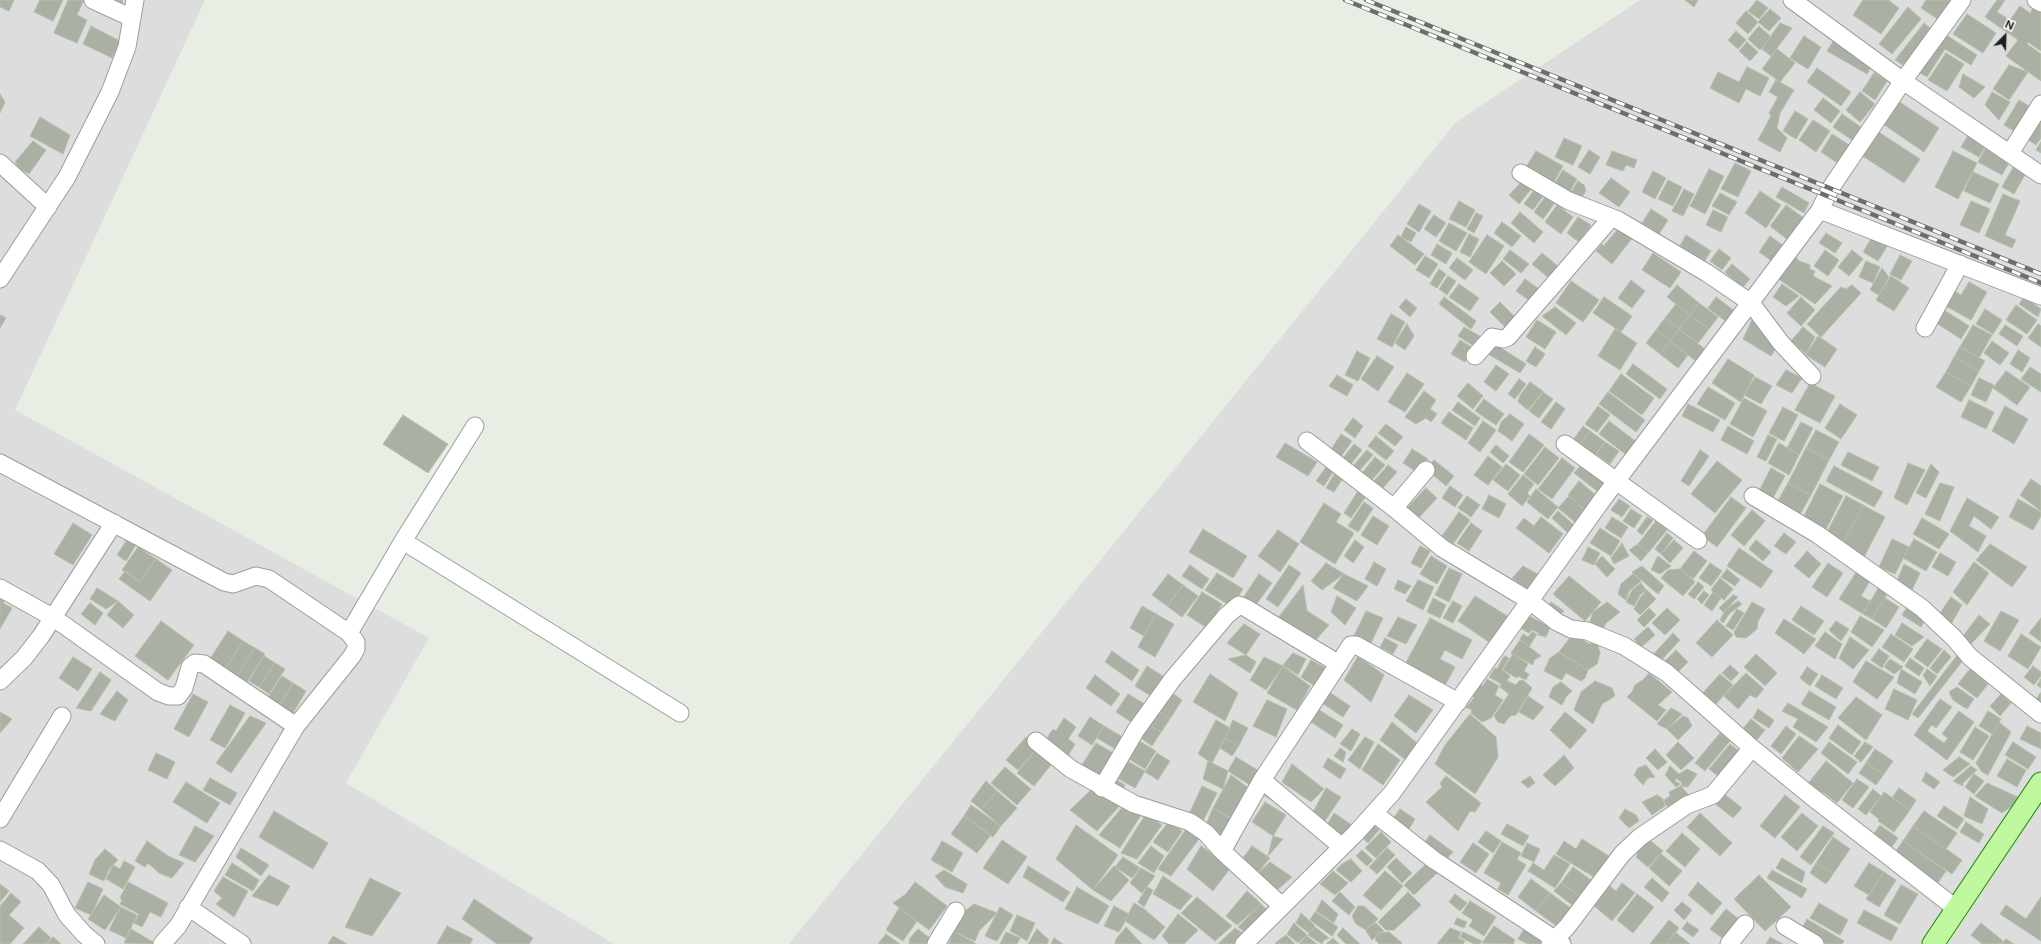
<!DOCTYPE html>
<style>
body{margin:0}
#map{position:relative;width:2041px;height:944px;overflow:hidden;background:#e7efe5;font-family:Inter,sans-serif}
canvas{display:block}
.north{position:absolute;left:1985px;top:16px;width:40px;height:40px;-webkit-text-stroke:3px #fff;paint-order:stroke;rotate:23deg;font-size:11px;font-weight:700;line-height:16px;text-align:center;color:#1f1f1f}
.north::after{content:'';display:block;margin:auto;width:14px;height:18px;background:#1f1f1f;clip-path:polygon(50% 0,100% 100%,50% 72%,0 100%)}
</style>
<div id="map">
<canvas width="2041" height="944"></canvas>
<div class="north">N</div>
</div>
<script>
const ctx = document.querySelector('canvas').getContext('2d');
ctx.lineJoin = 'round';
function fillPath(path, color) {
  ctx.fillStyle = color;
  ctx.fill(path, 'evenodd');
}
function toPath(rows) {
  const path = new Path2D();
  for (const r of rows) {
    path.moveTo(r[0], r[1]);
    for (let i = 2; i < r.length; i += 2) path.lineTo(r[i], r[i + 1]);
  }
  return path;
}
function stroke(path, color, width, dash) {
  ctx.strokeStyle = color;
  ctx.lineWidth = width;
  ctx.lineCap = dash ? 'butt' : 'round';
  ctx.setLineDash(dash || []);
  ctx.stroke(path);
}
fillPath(toPath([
 [0,0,205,0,15,410,429,638,346,783,614,944,0,944],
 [1640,0,2041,0,2041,944,789,944,1455,123]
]), '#dcdddc');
const building = toPath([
 [0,0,14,0,9,11,0,7,0,0],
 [40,0,63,0,53,21,34,12,40,0],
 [68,0,84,0,77,15,87,20,77,43,54,33,68,0],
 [104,0,123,0,121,7,104,0],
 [1685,0,1698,0,1694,7,1685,0],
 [1757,0,1768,8,1759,19,1748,11,1757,0],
 [1863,0,1888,0,1899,8,1881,34,1853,15,1863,0],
 [1926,0,1959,0,1944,23,1921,8,1926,0],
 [1997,0,2005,0,1997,12,2010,20,2020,6,2030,13,2037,2,2041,5,2041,51,2028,42,2027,44,2041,54,2041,81,2006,56,2018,40,1985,17,1997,0],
 [1908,7,1921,19,1892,54,1879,44,1908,7],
 [1770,9,1781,18,1769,31,1758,22,1770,9],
 [1746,11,1758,22,1748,34,1736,23,1746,11],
 [1967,14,1996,33,1983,53,1953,34,1967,14],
 [1780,23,1792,28,1771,56,1762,49,1780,23],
 [1924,23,1935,32,1908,68,1895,60,1924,23],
 [91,26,120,41,112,58,83,44,91,26],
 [1759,26,1771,37,1760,50,1748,39,1759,26],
 [1736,31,1746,40,1738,49,1728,40,1736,31],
 [1940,31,1977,55,1971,65,1945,49,1927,77,1915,70,1940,31],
 [1804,36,1821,47,1808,69,1790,58,1804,36],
 [1834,40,1873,63,1867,74,1827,51,1834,40],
 [1747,42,1758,52,1750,61,1739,51,1747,42],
 [1777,49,1795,63,1780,82,1762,69,1777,49],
 [1946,53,1964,64,1947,91,1928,80,1946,53],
 [2009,65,2028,72,2009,100,1993,89,2009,65],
 [1747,67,1769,78,1760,96,1746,89,1739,103,1710,88,1718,72,1739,82,1747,67],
 [1817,68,1851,92,1841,106,1807,82,1817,68],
 [1874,73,1887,81,1875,100,1862,91,1874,73],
 [1963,74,1985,87,1974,98,1959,87,1963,74],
 [1776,80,1794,90,1780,113,1777,128,1787,138,1780,152,1758,140,1771,116,1769,113,1778,97,1769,92,1776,80],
 [1860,92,1875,104,1860,122,1846,110,1860,92],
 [1992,92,2010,102,1999,120,1985,105,1992,92],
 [0,94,5,102,0,113,0,94],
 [1823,98,1840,111,1831,123,1814,110,1823,98],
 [1895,99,1939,128,1924,152,1880,122,1895,99],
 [2019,100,2034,109,2019,134,2004,125,2019,100],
 [1795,111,1808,119,1796,139,1783,131,1795,111],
 [2041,112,2041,138,2036,145,2024,137,2041,112],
 [1842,114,1861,127,1852,140,1833,127,1842,114],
 [40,117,70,135,63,154,30,136,40,117],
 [1813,120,1830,131,1816,152,1799,140,1813,120],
 [1874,129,1920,159,1904,183,1858,153,1874,129],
 [1970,132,1988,142,1979,157,1961,147,1970,132],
 [1832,134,1851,146,1839,164,1821,152,1832,134],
 [1564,138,1582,146,1573,165,1555,157,1564,138],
 [33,141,46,150,29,174,20,169,15,162,33,141],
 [1989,142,2013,156,2002,175,1978,162,1989,142],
 [2041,142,2041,153,2036,150,2041,142],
 [1589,150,1600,157,1590,174,1578,167,1589,150],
 [1536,151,1563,166,1553,183,1526,167,1536,151],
 [1612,151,1637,160,1634,168,1626,165,1623,171,1606,165,1612,151],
 [1953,151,1977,163,1958,199,1935,187,1953,151],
 [1735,163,1751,171,1738,197,1721,189,1735,163],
 [2014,166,2026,173,2014,194,2002,187,2014,166],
 [1709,169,1724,176,1705,214,1690,206,1709,169],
 [1563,170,1577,179,1569,193,1554,184,1563,170],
 [1653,171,1666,178,1655,199,1642,192,1653,171],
 [1973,172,1999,184,1990,203,1964,191,1973,172],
 [1611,178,1630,192,1619,207,1599,193,1611,178],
 [1523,180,1532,188,1519,204,1509,195,1523,180],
 [1668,180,1682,187,1673,206,1658,199,1668,180],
 [1578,181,1584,185,1586,191,1580,200,1570,194,1578,181],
 [1782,187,1809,203,1804,213,1776,197,1782,187],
 [1684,189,1694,194,1683,216,1672,211,1684,189],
 [1534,190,1543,196,1533,210,1524,204,1534,190],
 [1760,191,1781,205,1766,228,1745,213,1760,191],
 [1720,193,1737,202,1729,215,1712,206,1720,193],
 [2003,194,2020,201,2005,235,2016,240,2012,248,1985,236,2003,194],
 [1545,197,1554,204,1543,219,1534,212,1545,197],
 [1459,201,1475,210,1466,227,1449,219,1459,201],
 [1971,201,1990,209,1979,233,1960,225,1971,201],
 [1419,204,1431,211,1419,232,1407,224,1419,204],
 [1557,205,1573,217,1561,234,1545,222,1557,205],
 [1786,205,1805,219,1788,240,1770,226,1786,205],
 [1651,209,1668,220,1659,234,1642,223,1651,209],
 [1713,210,1728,217,1721,232,1706,225,1713,210],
 [1520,212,1543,232,1534,243,1511,223,1520,212],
 [1476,213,1483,216,1474,233,1467,229,1476,213],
 [1434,215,1446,223,1436,237,1424,229,1434,215],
 [1578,217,1591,225,1579,242,1567,233,1578,217],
 [1502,222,1521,236,1512,247,1494,233,1502,222],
 [1449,223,1467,233,1456,251,1439,241,1449,223],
 [1620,226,1633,237,1612,264,1596,251,1602,244,1604,246,1620,226],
 [1406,227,1416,233,1411,242,1401,237,1406,227],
 [1826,233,1842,243,1835,253,1819,243,1826,233],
 [1469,234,1479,239,1470,257,1460,252,1469,234],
 [1874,234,1889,243,1878,261,1863,252,1874,234],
 [1398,235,1424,254,1415,265,1390,246,1398,235],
 [1487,235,1504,246,1486,274,1469,262,1487,235],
 [1686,235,1711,251,1704,262,1680,246,1686,235],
 [1770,236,1788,249,1777,265,1759,252,1770,236],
 [1437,244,1452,253,1446,264,1431,255,1437,244],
 [1719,249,1731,258,1722,270,1710,261,1719,249],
 [1510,250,1529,264,1521,273,1503,259,1510,250],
 [1825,250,1839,260,1828,276,1814,266,1825,250],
 [1852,250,1863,259,1849,276,1838,267,1852,250],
 [1542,253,1559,267,1550,279,1532,264,1542,253],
 [1653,253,1681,272,1670,288,1642,270,1653,253],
 [1793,253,1799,261,1810,265,1810,269,1815,271,1813,276,1832,286,1815,304,1777,278,1793,253],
 [1900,255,1912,261,1901,280,1890,274,1900,255],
 [1425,256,1438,264,1429,278,1416,270,1425,256],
 [1457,258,1473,270,1465,280,1449,268,1457,258],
 [1502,261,1516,274,1504,286,1490,273,1502,261],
 [1866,261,1880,267,1873,283,1859,277,1866,261],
 [1732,264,1750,279,1742,288,1725,272,1732,264],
 [1882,268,1889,277,1879,295,1870,290,1882,268],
 [1439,269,1446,274,1437,288,1430,284,1439,269],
 [1448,276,1456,281,1447,295,1439,289,1448,276],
 [1891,276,1909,288,1894,311,1876,300,1891,276],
 [1525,279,1539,289,1530,301,1516,291,1525,279],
 [1631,280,1645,291,1632,308,1618,298,1631,280],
 [1571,281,1599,300,1583,322,1556,303,1571,281],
 [1969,282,1987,292,1971,320,1942,304,1950,288,1961,295,1969,282],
 [1459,284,1479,298,1470,311,1449,297,1459,284],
 [1782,284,1799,296,1786,306,1773,297,1782,284],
 [1677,285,1699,303,1690,315,1667,297,1677,285],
 [1852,285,1861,293,1821,337,1807,324,1841,287,1846,289,1852,285],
 [1444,297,1476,321,1471,329,1439,304,1444,297],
 [1604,297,1632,316,1621,332,1593,313,1604,297],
 [1716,297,1736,312,1728,323,1708,308,1716,297],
 [1801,297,1815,310,1801,326,1787,313,1801,297],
 [2024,297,2041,309,2038,317,2019,304,2024,297],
 [1406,299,1417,308,1410,317,1399,307,1406,299],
 [1500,302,1516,318,1506,328,1490,312,1500,302],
 [1699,303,1718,317,1709,329,1690,315,1699,303],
 [1676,304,1690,315,1679,329,1665,318,1676,304],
 [2016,305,2037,320,2027,334,2006,320,2016,305],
 [1555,307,1576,323,1566,335,1542,316,1555,307],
 [1985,309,2002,320,1993,334,1976,324,1985,309],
 [1944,310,1969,326,1961,339,1936,323,1944,310],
 [1391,314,1405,322,1392,347,1377,339,1391,314],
 [0,315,6,318,0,328,0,315],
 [1690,315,1709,329,1698,343,1679,329,1690,315],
 [1665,318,1679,329,1670,341,1656,330,1665,318],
 [1537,320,1556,332,1545,349,1526,337,1537,320],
 [1752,320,1778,345,1771,356,1743,339,1752,320],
 [1407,324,1414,336,1405,350,1395,343,1407,324],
 [2038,324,2041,326,2041,347,2028,338,2038,324],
 [1973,325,1992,335,1979,358,1960,347,1973,325],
 [2005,325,2023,336,2017,346,1999,334,2005,325],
 [1464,327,1483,338,1477,348,1458,336,1464,327],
 [1803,327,1815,337,1806,354,1791,341,1803,327],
 [1615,329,1637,343,1620,370,1598,356,1615,329],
 [1679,329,1706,350,1697,362,1670,341,1679,329],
 [1656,330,1670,341,1660,354,1646,343,1656,330],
 [1818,336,1837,349,1825,367,1806,355,1818,336],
 [1460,340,1473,348,1465,362,1451,354,1460,340],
 [1670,341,1688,355,1678,368,1660,354,1670,341],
 [1992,341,2009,353,2000,365,1984,353,1992,341],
 [1495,344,1526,364,1520,373,1488,354,1495,344],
 [1535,347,1545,354,1536,367,1526,361,1535,347],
 [1960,347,1985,361,1979,371,1954,357,1960,347],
 [2018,350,2030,358,2022,372,2010,364,2018,350],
 [1357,351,1370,358,1358,381,1345,375,1357,351],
 [1377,356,1394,367,1378,391,1361,379,1377,356],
 [1954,357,1979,371,1971,386,1946,372,1954,357],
 [1728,359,1754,375,1741,402,1712,383,1728,359],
 [1633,364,1667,389,1660,399,1626,374,1633,364],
 [1496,365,1509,374,1496,391,1484,382,1496,365],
 [2030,367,2041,374,2041,392,2021,379,2030,367],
 [1786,370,1802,378,1792,393,1776,385,1786,370],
 [2006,371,2030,387,2017,405,1993,388,2006,371],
 [1946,372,1971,386,1961,402,1936,387,1946,372],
 [1407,373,1424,384,1405,412,1388,402,1407,373],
 [1621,374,1654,398,1642,415,1609,391,1621,374],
 [1337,375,1353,385,1347,396,1329,386,1337,375],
 [1755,377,1772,386,1761,404,1744,395,1755,377],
 [1979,378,1994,385,1986,402,1971,395,1979,378],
 [1519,379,1526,384,1515,399,1508,394,1519,379],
 [1530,382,1543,391,1528,410,1518,402,1520,395,1530,382],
 [1468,383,1483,396,1473,409,1457,396,1468,383],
 [1810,383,1835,396,1820,423,1795,410,1810,383],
 [1708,387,1735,403,1725,420,1697,404,1708,387],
 [1424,391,1436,400,1430,409,1437,414,1431,422,1426,418,1416,424,1405,417,1424,391],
 [1543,392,1553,399,1539,418,1529,411,1543,392],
 [1608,392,1645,420,1636,432,1599,404,1608,392],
 [1744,398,1767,411,1753,437,1730,424,1744,398],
 [1484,399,1504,414,1496,425,1475,411,1484,399],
 [1969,400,1994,412,1986,429,1961,417,1969,400],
 [1458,402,1480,418,1475,426,1452,410,1458,402],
 [1556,402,1565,409,1551,429,1541,422,1556,402],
 [1688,404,1720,420,1713,432,1682,416,1688,404],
 [1840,404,1857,415,1841,439,1825,428,1840,404],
 [1598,406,1610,415,1597,432,1585,424,1598,406],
 [2005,406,2028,419,2014,444,1992,431,2005,406],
 [1783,407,1798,415,1784,441,1769,433,1783,407],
 [1449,412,1473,428,1466,440,1441,423,1449,412],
 [1510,414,1524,424,1512,441,1498,431,1501,422,1510,414],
 [403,415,448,444,428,473,383,444,403,415],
 [1353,418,1363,426,1355,438,1344,430,1353,418],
 [1483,421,1496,430,1480,452,1468,443,1483,421],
 [1609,421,1638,443,1628,456,1599,434,1609,421],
 [1801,422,1813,428,1799,455,1787,448,1801,422],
 [1386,424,1403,437,1395,446,1378,433,1386,424],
 [1583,426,1590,431,1577,448,1571,443,1583,426],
 [1728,426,1754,441,1747,454,1721,440,1728,426],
 [1816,430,1839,442,1829,460,1806,448,1816,430],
 [1590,431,1605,442,1594,457,1579,446,1590,431],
 [1341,434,1352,441,1340,458,1330,451,1341,434],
 [1529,434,1544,445,1523,472,1509,462,1529,434],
 [1768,435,1777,439,1766,461,1757,457,1768,435],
 [1376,436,1394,451,1386,460,1368,446,1376,436],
 [1605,442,1619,451,1610,464,1596,454,1605,442],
 [1285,443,1317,462,1308,476,1276,457,1285,443],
 [1779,443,1799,455,1789,475,1768,463,1779,443],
 [1354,444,1362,450,1351,464,1343,458,1354,444],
 [1496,445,1509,456,1503,463,1490,452,1496,445],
 [1545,447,1559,458,1538,485,1524,474,1545,447],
 [1806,448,1829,460,1811,495,1788,483,1806,448],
 [1412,449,1428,459,1418,473,1403,463,1412,449],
 [1367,450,1373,455,1359,471,1353,466,1367,450],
 [1700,450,1709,456,1689,486,1681,481,1700,450],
 [1848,452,1879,467,1872,481,1841,465,1848,452],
 [1488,456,1502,467,1488,485,1474,475,1488,456],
 [1375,457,1385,465,1371,481,1362,473,1375,457],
 [1562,458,1575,468,1552,499,1538,489,1562,458],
 [1434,460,1454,476,1446,486,1426,469,1434,460],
 [1717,461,1742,480,1715,513,1691,494,1717,461],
 [1584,462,1606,481,1597,491,1574,473,1584,462],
 [1908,463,1925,470,1907,505,1894,498,1908,463],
 [1506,464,1520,475,1508,491,1493,480,1506,464],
 [1931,464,1939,472,1926,498,1916,493,1931,464],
 [1388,465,1397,472,1383,488,1374,481,1388,465],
 [1834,466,1883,492,1874,507,1826,481,1834,466],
 [1326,467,1333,472,1324,486,1316,481,1326,467],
 [1771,468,1785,476,1773,498,1759,491,1771,468],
 [1335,473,1343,478,1334,492,1326,488,1335,473],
 [1523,475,1534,484,1527,493,1530,496,1522,506,1508,494,1523,475],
 [2031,479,2041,486,2041,511,2020,495,2031,479],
 [1579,481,1598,497,1586,511,1568,495,1579,481],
 [1788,483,1811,495,1799,516,1776,504,1788,483],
 [1940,483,1954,487,1940,521,1925,514,1940,483],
 [1820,484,1843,496,1825,531,1802,520,1820,484],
 [1450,486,1463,495,1455,507,1442,498,1450,486],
 [1426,488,1437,498,1415,522,1403,512,1426,488],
 [1536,489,1558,507,1548,519,1527,502,1536,489],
 [1358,491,1366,496,1351,518,1344,513,1358,491],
 [1489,495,1506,504,1499,518,1482,509,1489,495],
 [1467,496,1480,505,1471,517,1458,508,1467,496],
 [1569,496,1586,511,1576,523,1558,508,1569,496],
 [1846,496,1863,505,1842,545,1825,536,1846,496],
 [1731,497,1746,508,1717,547,1702,536,1731,497],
 [1967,498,1999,517,1991,529,1974,516,1969,526,1986,536,1978,552,1950,531,1967,498],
 [1619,499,1630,506,1622,517,1611,510,1619,499],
 [2018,499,2041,512,2041,516,2033,530,2009,517,2018,499],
 [1364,502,1373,508,1358,532,1348,526,1364,502],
 [1324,503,1341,514,1336,522,1354,533,1335,564,1300,542,1324,503],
 [1863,505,1885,517,1864,557,1842,545,1863,505],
 [1631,509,1642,516,1634,528,1623,521,1631,509],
 [1752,510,1765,521,1744,546,1731,535,1752,510],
 [1558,511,1575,526,1568,533,1552,518,1558,511],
 [1459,512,1470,520,1453,544,1442,536,1459,512],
 [1373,516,1389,526,1377,545,1361,535,1373,516],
 [1541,517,1563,534,1549,553,1516,528,1524,518,1534,526,1541,517],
 [1612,517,1628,527,1621,538,1605,528,1612,517],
 [1647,517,1653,520,1642,535,1637,531,1647,517],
 [1922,518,1949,534,1939,549,1913,534,1922,518],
 [1656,521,1667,530,1648,553,1638,544,1656,521],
 [73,523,92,535,73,565,54,554,73,523],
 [1471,523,1482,531,1469,551,1457,543,1471,523],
 [1600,528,1620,541,1611,556,1590,543,1600,528],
 [1203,529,1247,556,1233,578,1189,552,1203,529],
 [1278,530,1299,544,1280,572,1258,556,1278,530],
 [1667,533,1673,538,1661,554,1655,549,1667,533],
 [1784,533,1796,542,1786,554,1774,546,1784,533],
 [128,538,137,543,126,561,117,555,128,538],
 [1892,539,1909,547,1895,574,1879,567,1892,539],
 [1914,539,1937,552,1926,571,1903,558,1914,539],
 [1355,540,1364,547,1353,563,1344,556,1355,540],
 [1674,540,1683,548,1670,563,1661,554,1674,540],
 [1756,540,1771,552,1763,561,1749,549,1756,540],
 [1622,543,1629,556,1614,564,1611,558,1622,543],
 [1638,544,1648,553,1641,561,1629,550,1638,544],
 [1990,544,2027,567,2012,587,1976,560,1990,544],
 [1420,546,1430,551,1421,568,1411,563,1420,546],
 [138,547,156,559,140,582,122,570,138,547],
 [1588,547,1600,553,1594,565,1582,560,1588,547],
 [1739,548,1773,571,1761,588,1727,566,1739,548],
 [1694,551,1707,561,1693,579,1680,569,1694,551],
 [1807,551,1821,564,1809,578,1794,566,1807,551],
 [1940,553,1956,562,1948,576,1932,567,1940,553],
 [1431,556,1447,566,1437,584,1420,574,1431,556],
 [1602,556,1615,569,1607,577,1595,564,1602,556],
 [1658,556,1671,566,1660,574,1651,570,1658,556],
 [156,559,172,570,150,601,119,579,125,571,140,582,156,559],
 [1374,562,1386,569,1377,586,1365,579,1374,562],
 [1974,562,1989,573,1967,605,1953,592,1974,562],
 [1326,563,1344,574,1322,590,1311,581,1326,563],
 [1710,563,1722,571,1711,586,1699,578,1710,563],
 [1828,563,1843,573,1827,597,1812,587,1828,563],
 [1904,564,1920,573,1912,590,1897,581,1904,564],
 [1190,565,1209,579,1202,589,1182,576,1190,565],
 [1289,565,1301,573,1278,607,1266,599,1289,565],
 [1523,566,1541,576,1528,591,1512,578,1523,566],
 [1642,566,1664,586,1658,594,1632,572,1642,566],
 [1449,568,1462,574,1449,602,1435,595,1449,568],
 [1680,569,1695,582,1683,596,1661,578,1668,570,1680,569],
 [1727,569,1740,580,1735,586,1721,577,1727,569],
 [1857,571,1871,579,1861,596,1870,601,1863,614,1839,599,1857,571],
 [1217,573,1243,589,1232,607,1205,590,1217,573],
 [1634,573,1641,581,1629,591,1626,600,1618,594,1621,584,1634,573],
 [1168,574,1183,585,1167,606,1152,595,1168,574],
 [1259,574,1272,583,1255,606,1243,598,1259,574],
 [1344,574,1368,586,1357,601,1333,588,1344,574],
 [1569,576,1601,602,1585,621,1553,594,1569,576],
 [1720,578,1733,589,1724,600,1711,590,1720,578],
 [1398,580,1411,586,1405,594,1394,589,1398,580],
 [1418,580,1434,587,1423,610,1406,601,1418,580],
 [1698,582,1704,587,1694,599,1688,594,1698,582],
 [1641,583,1646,590,1640,595,1634,606,1626,602,1632,590,1641,583],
 [1183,585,1198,596,1182,617,1167,606,1183,585],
 [1303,585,1307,611,1329,625,1314,642,1278,618,1303,585],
 [1880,585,1889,591,1872,619,1863,614,1880,585],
 [97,588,118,601,106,609,90,599,97,588],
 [1647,590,1656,599,1640,615,1634,609,1640,598,1647,590],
 [1704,591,1709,595,1702,604,1697,599,1704,591],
 [1202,592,1222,604,1207,628,1187,615,1202,592],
 [1713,592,1721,598,1712,611,1704,605,1713,592],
 [0,593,6,597,3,603,12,608,0,629,0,593],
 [1733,595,1738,597,1723,612,1719,608,1733,595],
 [1337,596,1356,608,1345,625,1331,612,1337,596],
 [1475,596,1509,617,1489,642,1458,621,1475,596],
 [1951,597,1962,605,1950,626,1938,616,1951,597],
 [1433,598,1446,605,1440,618,1427,612,1433,598],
 [1885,598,1899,607,1886,628,1872,619,1885,598],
 [118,601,134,615,123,628,107,615,118,601],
 [1453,601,1462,606,1453,623,1443,618,1453,601],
 [1738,601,1742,604,1729,614,1723,623,1720,620,1726,609,1738,601],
 [1551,602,1564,611,1556,617,1545,610,1551,602],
 [1607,602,1620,612,1606,623,1600,635,1588,628,1593,612,1607,602],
 [1752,602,1765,609,1758,621,1757,629,1746,638,1736,637,1734,632,1752,602],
 [90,603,103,613,95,625,81,614,90,603],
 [1142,606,1156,614,1144,636,1130,628,1142,606],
 [1801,606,1824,621,1814,635,1792,620,1801,606],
 [1907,607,1926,618,1921,627,1902,615,1907,607],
 [1649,608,1656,615,1644,627,1637,620,1649,608],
 [1667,608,1680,620,1665,635,1652,623,1667,608],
 [1737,609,1744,613,1733,630,1726,626,1737,609],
 [1366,611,1383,618,1370,645,1352,640,1366,611],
 [2001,611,2019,620,2000,651,1984,641,2001,611],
 [1156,614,1174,624,1155,657,1138,647,1156,614],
 [1979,615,1990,624,1970,645,1963,636,1979,615],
 [1529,616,1550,627,1546,637,1538,635,1539,633,1532,630,1529,633,1520,628,1523,621,1526,622,1529,616],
 [1860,616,1884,630,1872,647,1851,632,1860,616],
 [1398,617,1417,625,1406,644,1387,636,1398,617],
 [1430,618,1472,640,1462,659,1445,650,1440,659,1455,667,1443,689,1403,668,1430,618],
 [2041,618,2041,642,2029,633,2041,618],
 [1784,619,1816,639,1804,654,1775,633,1784,619],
 [1717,620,1733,635,1712,657,1696,643,1717,620],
 [161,621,194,645,168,680,135,656,161,621],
 [1836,621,1849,629,1841,641,1829,630,1836,621],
 [1902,623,1924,637,1912,646,1895,635,1902,623],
 [1244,624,1260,634,1246,655,1227,643,1244,624],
 [1648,627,1655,635,1641,647,1634,639,1648,627],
 [228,631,243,641,226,668,210,659,228,631],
 [1532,632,1537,634,1529,647,1520,639,1523,634,1528,637,1532,632],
 [1825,632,1842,644,1835,659,1815,646,1825,632],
 [1673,633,1680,640,1658,664,1650,658,1673,633],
 [1891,634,1913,649,1904,662,1882,647,1891,634],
 [2021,634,2041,647,2028,669,2008,656,2021,634],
 [1572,635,1590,644,1597,642,1600,653,1597,664,1588,670,1559,652,1572,635],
 [1850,637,1869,650,1853,669,1839,658,1850,637],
 [1385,638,1398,645,1393,654,1380,647,1385,638],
 [1927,639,1942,649,1928,667,1914,657,1927,639],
 [1520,640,1541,656,1534,660,1533,665,1511,653,1520,640],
 [243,641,255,648,237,675,226,668,243,641],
 [255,648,265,654,247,682,237,675,255,648],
 [1879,649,1889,656,1882,668,1871,660,1879,649],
 [1676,650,1688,662,1676,674,1664,662,1676,650],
 [1944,650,1951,657,1937,674,1930,668,1944,650],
 [1112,651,1139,670,1132,681,1105,662,1112,651],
 [1559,652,1588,670,1585,678,1581,681,1566,673,1562,680,1544,671,1550,658,1559,652],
 [1293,653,1306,659,1298,675,1283,665,1293,653],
 [1513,654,1528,664,1524,671,1529,674,1526,680,1518,676,1517,678,1503,670,1513,654],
 [1756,654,1777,673,1765,686,1744,667,1756,654],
 [1958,654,1964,659,1918,718,1912,714,1958,654],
 [1246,655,1256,662,1250,673,1228,659,1246,655],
 [264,656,275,663,259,687,249,681,264,656],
 [1358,656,1384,675,1371,702,1344,680,1358,656],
 [1504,656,1509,658,1502,670,1510,676,1507,681,1516,685,1519,681,1523,680,1532,688,1516,715,1510,716,1504,724,1498,722,1494,716,1509,694,1500,687,1501,684,1489,677,1495,668,1497,669,1504,656],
 [73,657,92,669,78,691,59,678,73,657],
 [1264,657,1283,666,1266,690,1250,680,1264,657],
 [1910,658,1924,668,1919,676,1905,666,1910,658],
 [1890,659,1903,667,1894,674,1884,667,1890,659],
 [1311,660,1325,668,1316,687,1301,677,1311,660],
 [1866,661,1894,677,1877,699,1853,682,1866,661],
 [275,663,285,669,269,694,259,687,275,663],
 [1730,665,1739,673,1731,681,1722,673,1730,665],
 [1147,666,1166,678,1154,698,1135,686,1147,666],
 [1283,666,1310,686,1297,710,1267,693,1283,666],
 [2033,666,2041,672,2041,676,2034,685,2024,677,2033,666],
 [1807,667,1818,674,1810,686,1800,678,1807,667],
 [1901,669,1922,682,1915,694,1897,683,1901,669],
 [1927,669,1937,676,1930,686,1923,675,1927,669],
 [1970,669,1988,684,1977,698,1958,684,1970,669],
 [100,672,111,680,91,711,76,708,100,672],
 [1649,673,1672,692,1658,705,1666,710,1657,721,1627,697,1632,692,1635,685,1644,679,1649,673],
 [1746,673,1764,689,1756,698,1750,695,1738,709,1724,696,1746,673],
 [1210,674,1238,693,1225,721,1193,702,1210,674],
 [1720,674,1733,685,1716,704,1703,693,1720,674],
 [1095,675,1120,694,1111,706,1086,688,1095,675],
 [1822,675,1843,688,1836,699,1815,686,1822,675],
 [282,676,293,683,277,710,265,702,282,676],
 [1487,679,1499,686,1495,695,1503,700,1491,718,1482,722,1471,713,1472,710,1466,707,1474,698,1471,694,1478,683,1483,686,1487,679],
 [2041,679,2041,688,2037,685,2041,679],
 [1595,681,1612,688,1615,696,1602,704,1593,724,1574,710,1581,692,1595,681],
 [1561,682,1572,691,1566,697,1562,705,1549,697,1553,687,1561,682],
 [293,683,306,691,290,718,277,710,293,683],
 [1957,687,1974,699,1967,709,1953,700,1949,692,1957,687],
 [1894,689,1917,700,1908,720,1885,709,1894,689],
 [1168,690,1182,700,1170,719,1155,709,1168,690],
 [1326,690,1350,706,1343,717,1319,701,1326,690],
 [117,691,128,700,115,721,100,714,117,691],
 [1809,691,1836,707,1829,720,1801,704,1809,691],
 [2040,693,2041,693,2041,707,2034,703,2040,693],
 [193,694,208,702,189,737,174,729,193,694],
 [1128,694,1148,706,1136,725,1116,712,1128,694],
 [2001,694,2011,703,2000,716,1990,706,2001,694],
 [1409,695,1433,710,1416,733,1394,716,1409,695],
 [1528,696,1544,707,1533,720,1519,712,1528,696],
 [1856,697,1882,715,1866,740,1838,718,1856,697],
 [1940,699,1952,707,1936,728,1932,725,1927,731,1944,743,1948,738,1942,734,1959,711,1974,722,1947,760,1914,735,1940,699],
 [1267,700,1287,709,1276,737,1253,726,1267,700],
 [1788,703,1828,727,1816,742,1793,727,1798,719,1782,711,1788,703],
 [230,705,245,713,225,748,210,740,230,705],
 [1313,706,1343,725,1335,738,1305,718,1313,706],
 [1671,708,1682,714,1667,729,1657,724,1671,708],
 [1155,709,1170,719,1161,732,1146,723,1155,709],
 [1758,709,1774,720,1769,728,1753,718,1758,709],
 [1988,711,2001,719,1992,734,1979,726,1988,711],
 [0,712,12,719,0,733,0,712],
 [1565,712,1587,730,1570,749,1550,730,1565,712],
 [1470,714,1496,737,1498,757,1475,794,1435,764,1445,745,1470,714],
 [250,716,266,723,231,773,216,763,250,716],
 [1683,716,1688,718,1692,726,1678,740,1667,729,1683,716],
 [1090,717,1104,726,1092,745,1078,736,1090,717],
 [1064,718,1076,727,1068,739,1075,744,1068,756,1045,741,1053,729,1056,731,1064,718],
 [1751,719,1765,730,1756,741,1742,730,1751,719],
 [1216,720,1230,728,1212,763,1198,754,1216,720],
 [1233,720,1248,728,1238,747,1225,738,1233,720],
 [1392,722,1417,743,1406,760,1380,740,1392,722],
 [1999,722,2011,732,1988,775,1982,772,1976,763,1999,722],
 [1146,723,1161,732,1152,746,1138,736,1146,723],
 [1838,725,1861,742,1852,755,1829,738,1838,725],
 [1104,726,1126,739,1119,751,1097,738,1104,726],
 [1786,726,1796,734,1781,754,1771,746,1786,726],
 [2027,726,2041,733,2041,749,2020,739,2027,726],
 [1975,727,1989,736,1973,760,1960,752,1975,727],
 [1352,729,1360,734,1351,751,1340,744,1352,729],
 [1720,733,1730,741,1705,771,1695,763,1720,733],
 [1799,736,1818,749,1798,772,1782,758,1799,736],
 [1026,737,1038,747,1018,770,1006,760,1026,737],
 [1365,737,1374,742,1360,769,1348,760,1365,737],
 [1134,738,1156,751,1145,769,1123,755,1134,738],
 [1225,738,1238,747,1232,756,1220,748,1225,738],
 [1678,742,1694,758,1681,770,1666,755,1678,742],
 [1829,742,1857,762,1848,774,1821,753,1829,742],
 [1865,742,1873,747,1861,762,1854,756,1865,742],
 [2013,742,2036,757,2028,769,2005,755,2013,742],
 [1096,743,1115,754,1098,780,1080,768,1096,743],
 [1378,744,1400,760,1383,785,1362,770,1378,744],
 [1730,744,1740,752,1723,780,1709,769,1730,744],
 [1038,747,1055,760,1034,786,1017,773,1038,747],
 [1340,748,1346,752,1343,762,1334,756,1340,748],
 [1655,749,1667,762,1658,770,1646,758,1655,749],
 [1875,749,1893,761,1884,774,1866,763,1875,749],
 [156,753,175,762,167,779,148,770,156,753],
 [1157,753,1170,761,1158,780,1145,772,1157,753],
 [1564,755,1574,768,1555,786,1543,775,1564,755],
 [1236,757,1259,771,1253,787,1228,771,1236,757],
 [1959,757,1970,764,1953,777,1943,770,1959,757],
 [1122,758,1145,771,1135,788,1112,775,1122,758],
 [1328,758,1346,769,1340,779,1323,767,1328,758],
 [2007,759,2026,770,2017,787,1997,776,2007,759],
 [1208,761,1228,771,1223,789,1203,779,1208,761],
 [1826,761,1853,783,1837,803,1823,792,1820,796,1807,785,1826,761],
 [1866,763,1884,774,1876,785,1859,773,1866,763],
 [1292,764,1324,789,1311,802,1282,782,1292,764],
 [1646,765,1655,777,1648,778,1643,785,1634,775,1638,768,1646,765],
 [1670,766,1679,774,1687,769,1697,774,1688,787,1681,786,1682,783,1676,778,1675,781,1680,784,1676,787,1665,775,1670,766],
 [1971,766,1977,770,1963,783,1963,786,1953,781,1971,766],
 [1005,767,1031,789,1017,805,991,783,1005,767],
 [1926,772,1940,782,1934,789,1922,781,1926,772],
 [1974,774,1984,781,1974,794,1965,787,1974,774],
 [1231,775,1251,790,1237,821,1213,808,1231,775],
 [1110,776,1125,785,1120,794,1110,776],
 [1446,776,1481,803,1475,812,1470,811,1458,831,1426,802,1442,787,1440,783,1446,776],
 [1530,776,1535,783,1528,788,1521,782,1530,776],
 [210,778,237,793,230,805,203,790,210,778],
 [1857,779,1869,787,1853,808,1842,800,1857,779],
 [986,781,997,791,981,809,971,801,986,781],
 [186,782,220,803,207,823,173,802,186,782],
 [1987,783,2022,799,2002,813,1975,796,1987,783],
 [1095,786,1123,802,1097,831,1070,810,1095,786],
 [1202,786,1217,793,1203,821,1189,814,1202,786],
 [1681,786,1693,800,1673,811,1666,805,1664,800,1670,796,1669,792,1681,786],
 [1266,787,1276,795,1273,801,1262,794,1266,787],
 [1326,788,1341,797,1321,827,1311,816,1326,788],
 [1899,788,1916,800,1910,810,1892,798,1899,788],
 [1873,789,1881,796,1866,815,1858,809,1873,789],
 [997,791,1017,808,1001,826,981,809,997,791],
 [1722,792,1742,808,1733,818,1713,802,1722,792],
 [1884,792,1910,810,1894,832,1878,821,1879,819,1870,812,1884,792],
 [1657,795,1663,799,1665,806,1652,815,1642,802,1657,795],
 [1785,795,1800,807,1775,838,1760,826,1785,795],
 [1970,797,1988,809,1982,824,1964,816,1970,797],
 [1265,802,1286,815,1273,836,1252,822,1265,802],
 [1125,804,1141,815,1120,848,1099,835,1125,804],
 [971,805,1001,826,993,837,964,816,971,805],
 [1944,806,1964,819,1957,829,1937,816,1944,806],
 [1213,808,1233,820,1227,840,1205,827,1213,808],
 [1400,809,1415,819,1406,834,1390,823,1400,809],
 [1625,809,1636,815,1639,821,1629,828,1619,818,1625,809],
 [274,811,328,843,313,869,259,837,274,811],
 [1924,811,1957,833,1946,849,1913,826,1924,811],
 [1334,813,1352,825,1340,841,1324,830,1334,813],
 [1700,813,1732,843,1720,856,1687,827,1700,813],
 [1802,813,1818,826,1797,851,1781,837,1802,813],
 [1146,814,1162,825,1137,859,1121,853,1146,814],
 [964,816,991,835,977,853,951,834,964,816],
 [1170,820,1182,831,1168,852,1153,842,1170,820],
 [1966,822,1984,834,1979,843,1960,832,1966,822],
 [1371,823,1379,830,1368,843,1360,836,1371,823],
 [1507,824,1529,836,1523,846,1501,834,1507,824],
 [1076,825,1118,855,1093,890,1056,859,1076,825],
 [1189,825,1202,835,1171,876,1158,869,1189,825],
 [1880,825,1898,838,1891,848,1873,835,1880,825],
 [195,826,214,836,195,862,179,855,195,826],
 [1823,826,1834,833,1811,865,1800,857,1823,826],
 [1913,826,1962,860,1952,874,1903,841,1913,826],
 [1486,831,1501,841,1493,853,1478,842,1486,831],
 [1381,832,1391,842,1376,858,1365,848,1381,832],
 [1682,833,1700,849,1685,867,1666,851,1682,833],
 [1430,835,1453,852,1443,863,1421,847,1430,835],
 [1273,836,1283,839,1268,856,1273,836],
 [1646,837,1663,851,1648,867,1636,857,1638,854,1634,851,1646,837],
 [1833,837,1850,849,1833,874,1816,863,1833,837],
 [1582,839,1612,858,1603,872,1599,869,1594,877,1556,854,1564,841,1576,849,1582,839],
 [1002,840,1027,857,1008,884,983,868,1002,840],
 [147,841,168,856,184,863,172,878,159,873,148,863,145,867,135,861,147,841],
 [942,841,963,853,952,872,931,860,942,841],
 [1903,841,1946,871,1937,884,1894,854,1903,841],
 [1502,842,1521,853,1517,859,1526,865,1508,895,1498,889,1501,883,1484,873,1502,842],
 [1473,843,1489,854,1476,873,1460,862,1473,843],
 [1527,843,1540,849,1534,862,1521,856,1527,843],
 [1151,846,1164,856,1154,873,1138,863,1151,846],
 [1201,846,1231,867,1213,891,1187,869,1201,846],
 [1252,846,1270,858,1256,875,1240,862,1252,846],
 [241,848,269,865,261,876,236,857,241,848],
 [1387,848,1395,855,1377,874,1369,867,1387,848],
 [105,849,118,860,109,869,104,881,89,874,95,860,105,849],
 [1362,850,1373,860,1367,866,1356,856,1362,850],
 [1661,854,1682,871,1669,886,1649,868,1661,854],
 [1554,855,1570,864,1555,888,1528,871,1533,863,1544,870,1554,855],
 [1123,857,1140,868,1132,878,1115,867,1123,857],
 [1396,858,1412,873,1402,883,1387,867,1396,858],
 [1782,858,1805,872,1802,883,1776,868,1782,858],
 [1351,859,1362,871,1351,882,1336,870,1342,864,1351,859],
 [124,861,135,867,123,889,106,879,113,865,120,869,124,861],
 [1270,862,1292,877,1276,891,1256,875,1270,862],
 [232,863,259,880,253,891,225,875,232,863],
 [1427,863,1437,873,1414,895,1404,885,1427,863],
 [1816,863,1833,874,1826,884,1810,873,1816,863],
 [1869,863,1884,872,1869,895,1854,886,1869,863],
 [1028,866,1070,892,1063,902,1023,877,1028,866],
 [1114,866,1129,880,1111,901,1093,890,1114,866],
 [1573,867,1595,883,1583,899,1561,883,1573,867],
 [1141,868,1155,876,1142,893,1130,883,1141,868],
 [944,870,967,884,963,893,945,887,935,876,944,870],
 [1772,870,1807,889,1802,898,1767,878,1772,870],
 [1333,871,1348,883,1335,895,1320,884,1333,871],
 [1385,871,1403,886,1381,910,1363,895,1385,871],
 [1884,872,1896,880,1879,907,1866,899,1884,872],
 [269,875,290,886,278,906,252,896,269,875],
 [1759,875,1791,907,1765,931,1734,899,1759,875],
 [1163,876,1192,896,1180,910,1153,894,1163,876],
 [223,877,248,891,234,917,216,904,222,898,214,891,223,877],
 [370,878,401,893,372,936,345,927,370,878],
 [1652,878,1669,893,1662,902,1644,887,1652,878],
 [1531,879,1550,893,1536,911,1518,897,1531,879],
 [88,882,103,889,91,915,75,908,88,882],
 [128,882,168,903,161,917,150,912,142,927,134,923,139,914,120,904,122,900,120,898,128,882],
 [915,882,947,906,929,930,893,903,906,894,915,882],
 [1698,882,1722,903,1712,915,1688,895,1698,882],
 [1561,883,1583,899,1576,908,1554,891,1561,883],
 [1622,883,1635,893,1612,921,1593,905,1610,886,1616,891,1622,883],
 [0,884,9,891,0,902,0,884],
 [1901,885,1918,894,1900,924,1884,915,1901,885],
 [1077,887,1109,906,1098,924,1065,909,1077,887],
 [1147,887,1153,890,1144,907,1138,902,1147,887],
 [1247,891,1261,904,1237,925,1226,916,1247,891],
 [1340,892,1355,907,1349,915,1332,901,1340,892],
 [1408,892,1421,905,1394,930,1386,930,1378,922,1408,892],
 [11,893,21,902,9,915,24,928,10,944,0,944,0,906,11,893],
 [1550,893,1572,909,1558,927,1536,911,1550,893],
 [1455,894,1467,903,1460,911,1449,902,1455,894],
 [1637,894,1654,907,1633,933,1617,920,1637,894],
 [104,895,121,907,105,930,88,919,104,895],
 [1197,897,1232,926,1215,941,1181,913,1197,897],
 [2041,897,2041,941,2000,914,2006,905,2026,919,2041,897],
 [474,899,533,938,529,944,497,944,462,919,474,899],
 [1322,900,1338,914,1334,923,1316,911,1322,900],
 [1470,901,1496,917,1484,936,1469,926,1473,920,1462,913,1470,901],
 [1682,902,1692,910,1684,920,1674,910,1682,902],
 [1134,903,1144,909,1165,927,1154,940,1125,921,1134,903],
 [1819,903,1848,920,1840,935,1810,918,1819,903],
 [974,904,997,913,979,931,975,941,953,931,956,918,974,904],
 [1261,904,1270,913,1248,934,1238,927,1261,904],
 [1114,906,1129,914,1119,932,1104,926,1114,906],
 [1358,906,1364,906,1378,919,1366,930,1356,924,1352,916,1358,906],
 [121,907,137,915,126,938,109,930,121,907],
 [1000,907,1013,915,997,941,985,936,1000,907],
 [899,908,917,921,903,941,886,930,899,908],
 [1726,909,1740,920,1725,940,1710,929,1726,909],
 [1864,910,1898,928,1891,941,1857,923,1864,910],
 [1315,912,1338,927,1332,936,1310,920,1315,912],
 [1301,913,1315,926,1309,933,1296,923,1301,913],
 [1178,914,1198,930,1184,944,1169,944,1162,936,1178,914],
 [1017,915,1035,923,1027,941,1010,931,1017,915],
 [1457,918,1467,922,1464,928,1454,924,1457,918],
 [1807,919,1844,941,1842,944,1826,944,1801,930,1807,919],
 [1669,920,1679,928,1667,944,1650,944,1669,920],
 [1687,922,1699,930,1693,937,1682,929,1687,922],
 [1294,923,1307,935,1298,943,1287,934,1294,923],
 [1376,923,1384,931,1378,934,1372,940,1366,931,1369,926,1376,923],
 [1981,923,2003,941,2001,944,1982,944,1971,935,1981,923],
 [447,926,473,939,470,944,437,944,447,926],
 [1494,926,1515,940,1513,944,1482,943,1494,926],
 [39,927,51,938,46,944,23,944,39,927],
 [1126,927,1142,944,1115,944,1116,939,1126,927],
 [1315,927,1329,938,1324,940,1322,944,1308,935,1315,927],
 [1235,928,1245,935,1236,944,1218,944,1235,928],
 [1343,928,1360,944,1346,944,1337,935,1343,928],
 [1450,928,1461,932,1458,938,1465,941,1463,944,1437,944,1450,928],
 [131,929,153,942,152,944,124,943,131,929],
 [918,929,931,939,927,944,909,944,910,938,918,929],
 [1037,929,1049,940,1047,944,1028,944,1037,929],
 [1524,929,1534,933,1534,936,1540,939,1542,942,1541,944,1528,944,1518,939,1524,929],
 [953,931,975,943,975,944,949,944,953,931],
 [1006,932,1020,938,1017,944,1000,944,1006,932],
 [1389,932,1402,943,1401,944,1379,944,1375,939,1378,933,1389,932],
 [1463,932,1482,941,1480,944,1474,944,1460,937,1463,932],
 [1675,932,1690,944,1667,944,1675,932],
 [886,934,900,944,878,944,886,934],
 [1286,935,1295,944,1276,944,1275,943,1286,935],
 [333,936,347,944,328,944,333,936],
 [1307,936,1317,944,1299,944,1307,936],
 [53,937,61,944,47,944,53,937],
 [1770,937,1783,944,1766,944,1770,937],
 [1054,938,1063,944,1051,944,1054,938],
 [1333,938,1339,944,1326,944,1333,938],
 [2006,939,2014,944,2002,944,2006,939]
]);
fillPath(building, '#aab1a4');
stroke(building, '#b3c1a8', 1);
const minor = toPath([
 [93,0,132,18],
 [1792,0,1903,81,2041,175],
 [2036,0,2041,3],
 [2010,153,2041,104],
 [0,163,48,207],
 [1521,173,1569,201,1618,220,1707,273,1751,303,1781,343,1812,376],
 [1820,210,2041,296],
 [0,279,67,177,110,92,127,47,135,0],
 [1925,328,1960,264],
 [1475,356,1492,337,1503,339,1508,337,1611,218],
 [1307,441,1394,508,1442,548,1530,601,1557,622,1571,629,1587,631,1624,646,1667,673,1752,748,1811,796,1958,910],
 [1565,444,1698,540],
 [0,463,224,582,233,584,256,576,269,579,349,633,356,642,356,649,352,656,296,726,178,926,162,944],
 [1753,496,1817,534,1922,608,1954,638,1970,657,2041,714],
 [1394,508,1426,470],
 [403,541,680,713],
 [0,588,54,618,158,692,169,696,178,696,184,688,190,667,195,663,204,664,296,726],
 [349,633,403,541,475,426],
 [0,681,24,658,41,636,114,523],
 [1036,741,1071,769,1134,804,1190,822,1206,833,1222,851,1282,906],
 [1262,780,1342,847],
 [1102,788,1136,730,1172,680,1226,616,1239,605,1246,608,1339,664],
 [1374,813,1434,860,1562,944],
 [0,819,62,716],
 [0,850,38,871,51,885,67,915,84,934,96,944],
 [1222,851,1262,780,1351,645,1356,645,1458,702],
 [188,907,242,944],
 [1785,926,1815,944],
 [936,944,956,911],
 [1244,944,1355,834,1392,793,1602,500,1820,210,1830,189,1903,81,1962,0],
 [1550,944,1567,927,1622,854,1640,837,1687,805,1713,795,1752,748],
 [1729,944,1745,924]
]);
const major = toPath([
 [1933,944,2041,783]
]);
stroke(minor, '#9c9c9c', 19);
stroke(major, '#269504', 23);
stroke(minor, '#fff', 17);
stroke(major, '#bef9a0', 21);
const rail = toPath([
 [1345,0,2041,283],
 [1366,0,2041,274]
]);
stroke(rail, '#6d6d6d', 4.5);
stroke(rail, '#fff', 3, [9]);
</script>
